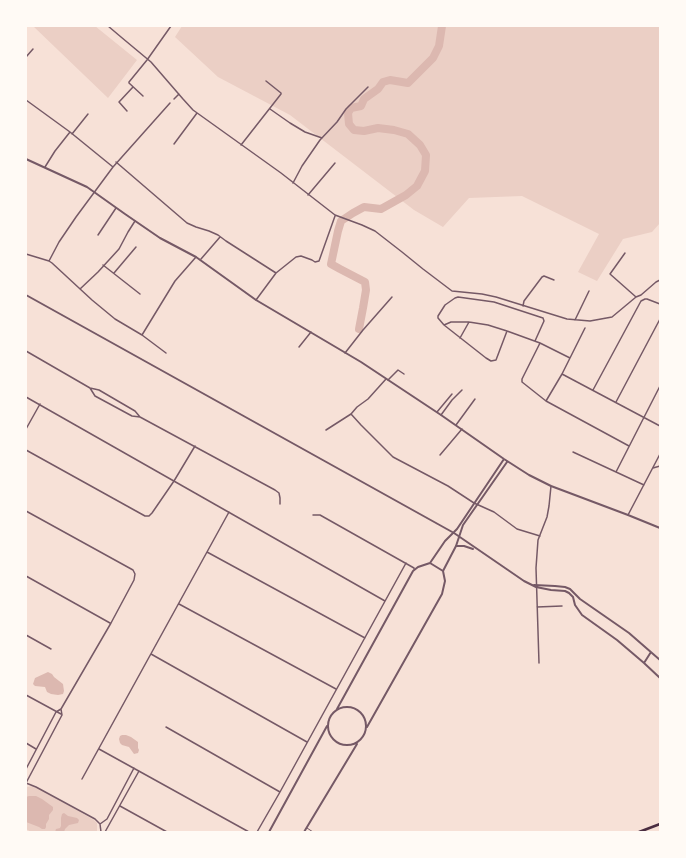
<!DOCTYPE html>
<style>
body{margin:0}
#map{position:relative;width:686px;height:858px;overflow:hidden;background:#f7e1d7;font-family:"Exo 2",sans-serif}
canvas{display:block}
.frame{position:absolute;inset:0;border:27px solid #fffaf5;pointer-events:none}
</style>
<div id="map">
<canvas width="686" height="858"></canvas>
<div class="frame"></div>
</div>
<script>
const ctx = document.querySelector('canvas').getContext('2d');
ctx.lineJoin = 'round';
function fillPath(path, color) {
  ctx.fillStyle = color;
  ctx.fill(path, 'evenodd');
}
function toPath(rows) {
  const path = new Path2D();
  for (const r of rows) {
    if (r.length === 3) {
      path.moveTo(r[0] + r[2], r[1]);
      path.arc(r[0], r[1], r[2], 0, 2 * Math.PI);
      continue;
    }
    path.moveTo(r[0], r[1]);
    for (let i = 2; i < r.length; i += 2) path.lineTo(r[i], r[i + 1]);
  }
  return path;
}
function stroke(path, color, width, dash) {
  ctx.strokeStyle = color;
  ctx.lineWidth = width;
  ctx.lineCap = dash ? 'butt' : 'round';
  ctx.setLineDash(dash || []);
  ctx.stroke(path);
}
fillPath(toPath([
 [33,26,95,26,137,60,108,98],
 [182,26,660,26,660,223,652,232,623,239,597,281,578,272,599,234,522,196,469,198,443,227,414,210,290,115,218,77,175,37],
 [33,786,42,790,94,820,97,823,97,831,95,832,31,832,26,829,26,787]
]), '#ebcfc5');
fillPath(toPath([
 [48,672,52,674,54,677,63,684,64,691,63,694,58,695,51,694,47,692,45,687,35,686,33,684,35,678],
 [122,735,126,735,131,737,138,742,138,748,139,750,138,753,134,754,129,747,122,745,120,743,119,739,120,736],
 [29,796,36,796,42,799,53,807,53,810,49,815,49,819,46,824,46,827,45,829,42,829,39,827,26,822,26,797],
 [64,813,68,816,77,818,79,820,78,823,69,825,65,829,64,832,55,832,56,829,60,828,61,826,61,818,62,814]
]), '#dcb8b0');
stroke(toPath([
 [359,329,363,308,366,290,365,282,340,269,331,264,338,231,341,221,353,213,364,207,381,209,406,195,417,186,425,171,426,155,420,145,408,134,394,130,378,128,364,131,354,130,349,124,348,113,351,108,361,106,364,99,378,89,383,82,390,80,408,83,433,58,439,46,442,26]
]), '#dcb8b0', 8);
stroke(toPath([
 [307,828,313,832]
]), '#755966', 1);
stroke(toPath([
 [108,26,121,37,151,62,183,99,193,110,281,173,335,215,362,225,375,231,402,252,423,269,452,291,482,294,496,297,567,319,590,321,612,317,636,297,641,295,656,282,660,280],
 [26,57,33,49],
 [143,96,129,83,129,82,147,60,171,26],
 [174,99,179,94],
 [26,100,70,132,113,167],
 [270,109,290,123,305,132,322,138],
 [127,111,119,102,133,87],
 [72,134,88,114],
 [174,144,197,113],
 [241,145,281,94,281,93,266,81],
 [116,162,187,223,196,227,209,231,218,235,226,241,276,273],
 [45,167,55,151,70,132],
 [293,183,302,166,320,140,337,122,346,109,368,87],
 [308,195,335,163],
 [98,235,116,208],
 [625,253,610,274,636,297],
 [26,254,49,261,52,263,92,300,115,319,142,335,166,353],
 [201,259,220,237],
 [49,261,59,242,76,217,113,167,170,103],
 [103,265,140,294],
 [114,273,136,247],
 [80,289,98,272,119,249,128,232,135,221],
 [256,300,276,273,296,257,301,256,312,260,315,262,319,261,335,216],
 [523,306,524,301,542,277,544,276,554,280],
 [575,320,589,291],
 [444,325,451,322,469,322,488,325,507,331,540,343,570,358],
 [507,331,496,360,491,361,486,358,444,325,438,318,438,316,445,305,455,298,458,297,494,302,543,318,544,321,535,341],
 [142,335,175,281,196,257],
 [460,338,469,322],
 [540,343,522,379,522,382,546,401,629,446],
 [299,347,311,332],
 [26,351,90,388,99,390,135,411,140,417],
 [345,353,363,330,392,297],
 [562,374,660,426],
 [388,380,398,370,404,374],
 [90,388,95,396,132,416,140,417,275,490,279,493,280,498,280,504],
 [593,390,641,301,645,299,647,299,660,304],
 [26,397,385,601],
 [546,401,562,374,585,328],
 [616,402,660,319],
 [437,412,452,394],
 [351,414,361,425,393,457,448,486,474,503,494,512,517,529,540,536],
 [441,415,452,400,462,390],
 [456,425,475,399],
 [26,429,40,404],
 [326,430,351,414,357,407,368,399,386,379],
 [26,450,145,516,149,516,152,513,174,481,195,446],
 [573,452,644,485],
 [440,455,462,429],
 [653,468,660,466],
 [616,472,660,386],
 [26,511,133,570,135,574,134,580,111,623,61,709],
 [313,515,320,515,414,568,414,569],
 [628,515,660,454],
 [207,552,365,638],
 [26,576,110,623],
 [179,604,336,689],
 [537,607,562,606],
 [26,635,51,649],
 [151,654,307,742],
 [539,663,536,568,538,540,547,517,549,506,551,486],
 [26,695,61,714],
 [166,727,280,792],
 [26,743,36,749],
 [99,749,249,832],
 [26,769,56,712,61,709,62,715,26,783],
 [82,779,229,512],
 [26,783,36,787,95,819,100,824,101,832],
 [120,806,167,832],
 [100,824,107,819,134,768],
 [105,832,139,771],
 [257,832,280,792,406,563]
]), '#755966', 1.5);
stroke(toPath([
 [26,159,87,187,125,214,160,238,196,257,256,300,361,362,441,415,504,459,529,475,551,486,628,515,660,528],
 [26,295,454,533,524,581,536,587,551,590,565,591,569,593,573,597,575,605,582,615,617,640,644,663,660,678],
 [456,546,464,546,473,549],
 [430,563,443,571],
 [534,585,555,586,565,587,570,589,580,599,629,633,660,660],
 [644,663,651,652],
 [347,726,19],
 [337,709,413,571,418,567,430,563,445,541,457,529,504,459],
 [367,727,442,594,445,581,443,571,456,546,463,525,507,462],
 [269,832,327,726],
 [304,832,357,744]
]), '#755966', 2);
stroke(toPath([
 [639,832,660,824]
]), '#4a2c40', 2.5);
</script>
